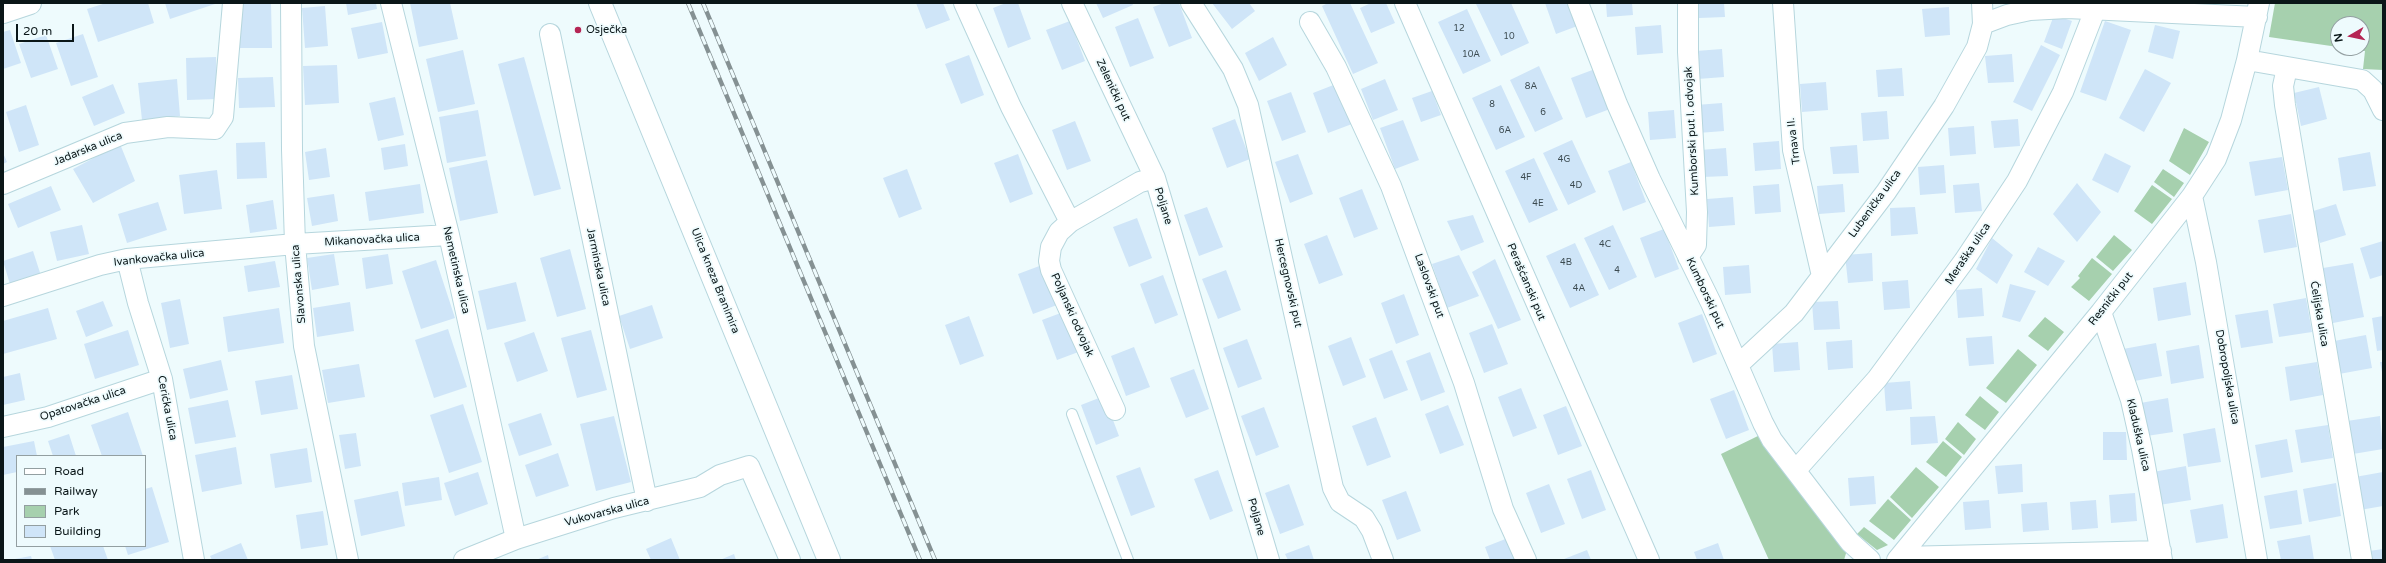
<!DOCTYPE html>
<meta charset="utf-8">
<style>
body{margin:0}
#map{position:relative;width:2386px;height:563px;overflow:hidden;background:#eefbfd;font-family:"Varela Round",sans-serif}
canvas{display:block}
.frame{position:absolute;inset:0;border:4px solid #0a1618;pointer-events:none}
.legend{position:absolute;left:16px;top:455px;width:130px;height:92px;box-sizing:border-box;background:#eefbfd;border:1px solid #939fa1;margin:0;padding:5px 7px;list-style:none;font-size:12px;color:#0a1618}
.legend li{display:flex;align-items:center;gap:8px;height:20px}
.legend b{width:20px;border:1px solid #939fa1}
.north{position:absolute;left:2330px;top:16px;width:40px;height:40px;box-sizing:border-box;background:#eefbfd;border:1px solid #939fa1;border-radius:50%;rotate:261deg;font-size:11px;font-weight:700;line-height:16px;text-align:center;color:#0a1618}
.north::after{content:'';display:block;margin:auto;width:14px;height:18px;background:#b52554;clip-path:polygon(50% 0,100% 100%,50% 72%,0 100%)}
.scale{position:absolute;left:16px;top:24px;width:58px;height:18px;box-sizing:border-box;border:2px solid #0a1618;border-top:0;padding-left:5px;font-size:12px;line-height:14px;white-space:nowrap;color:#0a1618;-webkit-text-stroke:3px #eefbfd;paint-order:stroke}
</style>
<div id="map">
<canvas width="2386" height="563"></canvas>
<div class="frame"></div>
<ul class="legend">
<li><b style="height:5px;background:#fff"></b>Road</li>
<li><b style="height:5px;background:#859193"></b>Railway</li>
<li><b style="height:11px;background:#a6d0ae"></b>Park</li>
<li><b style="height:11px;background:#cfe5f8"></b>Building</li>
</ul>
<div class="north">N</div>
<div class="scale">20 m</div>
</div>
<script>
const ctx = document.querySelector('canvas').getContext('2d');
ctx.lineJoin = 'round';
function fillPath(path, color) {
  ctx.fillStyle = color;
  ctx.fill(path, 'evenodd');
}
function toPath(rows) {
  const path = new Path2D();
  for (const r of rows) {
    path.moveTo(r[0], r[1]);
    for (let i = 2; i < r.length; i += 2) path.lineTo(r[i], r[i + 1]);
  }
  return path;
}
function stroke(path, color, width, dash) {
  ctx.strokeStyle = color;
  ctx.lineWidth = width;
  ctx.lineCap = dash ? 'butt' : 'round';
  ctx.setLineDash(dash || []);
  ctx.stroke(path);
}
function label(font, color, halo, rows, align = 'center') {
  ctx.font = font + ' "Varela Round",sans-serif';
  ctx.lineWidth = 3.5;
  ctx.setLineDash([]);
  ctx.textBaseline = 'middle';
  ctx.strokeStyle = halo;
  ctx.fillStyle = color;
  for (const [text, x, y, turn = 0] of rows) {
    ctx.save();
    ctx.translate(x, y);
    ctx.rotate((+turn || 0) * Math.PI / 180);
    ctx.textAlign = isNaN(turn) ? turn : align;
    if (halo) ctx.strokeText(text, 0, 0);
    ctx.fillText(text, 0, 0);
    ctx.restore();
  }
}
fillPath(toPath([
 [2275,3,2383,3,2383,70,2363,69,2365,51,2345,48,2362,48,2362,24,2338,24,2338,47,2269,37],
 [2184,128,2209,142,2190,175,2169,161],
 [2163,169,2184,183,2174,197,2154,182],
 [2152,185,2172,199,2152,224,2134,211],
 [2114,235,2132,250,2113,271,2096,257],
 [2092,258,2112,274,2089,301,2071,287,2080,278,2078,276],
 [2045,317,2064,332,2048,351,2028,336],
 [2018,349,2037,365,2006,403,1986,388],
 [1980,396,1999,412,1985,430,1965,415],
 [1958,422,1976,439,1964,455,1945,439],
 [1760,435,1847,550,1844,560,1769,560,1721,454],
 [1943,441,1962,457,1946,477,1926,462],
 [1916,467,1939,487,1912,518,1890,497],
 [1888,499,1911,520,1894,540,1869,521],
 [1864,527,1888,545,1877,550,1857,534]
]), '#a6d0ae');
fillPath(toPath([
 [106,3,148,3,154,23,98,42,87,9],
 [165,3,218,3,170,19],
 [239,3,271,3,272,48,239,48],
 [346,3,376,3,377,9,348,15],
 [410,3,450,3,458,39,419,47],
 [916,3,943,3,950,20,926,29],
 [1006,3,1018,3,1031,39,1008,48,993,8],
 [1096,3,1132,3,1133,5,1103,18],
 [1164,3,1179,3,1192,38,1169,47,1153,7],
 [1212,3,1249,3,1255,11,1232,29],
 [1328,3,1350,3,1378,63,1353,74,1322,6],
 [1371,3,1386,3,1395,23,1371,33,1360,8],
 [1479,3,1511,3,1529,43,1501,56,1476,4],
 [1545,3,1572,3,1580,25,1556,34],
 [1606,3,1632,3,1633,15,1607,17],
 [1698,3,1724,3,1725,17,1699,18],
 [325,6,328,46,305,48,302,8],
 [1949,7,1950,35,1925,37,1922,9],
 [1467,9,1491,61,1463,74,1438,22],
 [2054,15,2072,21,2062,49,2044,42],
 [1138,18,1154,58,1130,67,1115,27],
 [1070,21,1085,61,1062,70,1046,30],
 [2105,21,2131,30,2106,101,2080,92],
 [382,22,388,53,358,59,351,28],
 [1661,25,1663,53,1637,55,1635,27],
 [2155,25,2180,31,2173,59,2148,52],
 [10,30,21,63,3,69,3,32],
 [83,34,98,77,71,86,56,43],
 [46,35,58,69,31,78,19,44],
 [1273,37,1287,65,1259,81,1245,53],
 [2041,45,2060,55,2032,111,2013,102],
 [1722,49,1724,77,1698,79,1696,51],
 [463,50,475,104,438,112,426,59],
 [2012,54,2014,82,1988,83,1985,56],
 [969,55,984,95,961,104,945,64],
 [216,57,218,99,187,100,186,58],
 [524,57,561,189,534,196,498,64],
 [337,65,339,103,305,105,303,66],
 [1539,66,1563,119,1535,132,1510,80],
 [1902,68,1904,96,1878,97,1876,70],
 [1595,69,1610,109,1586,118,1571,78],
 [2145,69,2171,83,2144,132,2119,118],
 [273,77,275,107,239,108,238,78],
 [177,79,180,116,142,120,138,83],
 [1385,79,1398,110,1373,120,1361,89],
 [1826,82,1828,110,1802,112,1800,84],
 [113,84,125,113,94,126,82,97],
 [1336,84,1352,124,1328,133,1313,93],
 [1501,85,1525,137,1496,150,1472,98],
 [2319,87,2327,119,2301,126,2294,93],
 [1432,91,1441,115,1421,122,1412,98],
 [1291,92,1306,132,1282,141,1267,101],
 [395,97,404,135,378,141,369,103],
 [1722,103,1724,131,1698,133,1696,105],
 [26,105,39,145,19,152,6,112],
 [478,110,486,156,447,163,439,117],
 [1674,110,1676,138,1650,140,1648,112],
 [1887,111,1889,139,1863,141,1861,113],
 [1235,119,1250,159,1227,168,1212,128],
 [2018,119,2020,146,1994,148,1991,121],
 [1403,120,1419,160,1395,169,1380,128],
 [1075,121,1091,161,1067,170,1052,130],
 [1974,126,1976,154,1950,156,1948,128],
 [1572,140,1596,192,1568,205,1543,153],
 [1779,141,1781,169,1755,171,1753,143],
 [265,142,267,178,237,179,236,143],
 [120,144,135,181,93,203,73,169],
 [405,144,408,166,384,170,381,148],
 [1857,145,1859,173,1833,174,1830,147],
 [326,148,330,177,309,180,305,152],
 [1726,148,1728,176,1702,177,1700,150],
 [2370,152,2376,186,2343,191,2338,158],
 [3,153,7,162,3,164],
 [2105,153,2131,166,2118,193,2092,180],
 [1018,154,1033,194,1010,203,994,163],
 [1298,154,1313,194,1290,203,1275,162],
 [2282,157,2288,190,2255,196,2249,162],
 [1534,158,1558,210,1529,223,1505,171],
 [487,160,498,213,460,221,449,168],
 [1631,162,1646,202,1623,211,1608,171],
 [1944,165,1946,193,1920,195,1918,167],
 [907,169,922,209,899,218,883,178],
 [217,170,222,209,184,214,179,175],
 [1979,183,1982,211,1955,213,1953,185],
 [2077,183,2101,212,2077,242,2053,214],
 [420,184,424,213,369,221,365,192],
 [1779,184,1781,212,1755,214,1753,186],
 [1843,184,1845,212,1819,214,1817,186],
 [51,186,61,210,18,228,8,204],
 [1362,189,1378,229,1354,238,1339,198],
 [334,194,338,221,312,226,307,198],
 [1733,197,1735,225,1709,227,1707,199],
 [273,200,277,229,250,233,246,205],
 [158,202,167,230,127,243,118,214],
 [2336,204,2346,235,2320,243,2310,212],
 [1207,207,1223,247,1199,256,1184,215],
 [1915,207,1918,234,1891,236,1890,208],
 [2291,214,2297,247,2264,253,2258,220],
 [1473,215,1484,242,1461,251,1447,221],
 [1137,218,1152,258,1129,267,1113,227],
 [82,225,89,254,57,261,50,232],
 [1613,225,1637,277,1609,290,1584,238],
 [1664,229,1679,269,1655,278,1640,238],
 [1327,235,1343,275,1319,284,1304,244],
 [1992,238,2013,255,1997,284,1976,269],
 [2383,241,2383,275,2370,279,2360,248],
 [1575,243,1599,295,1570,308,1546,256],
 [2038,247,2065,261,2048,286,2024,272],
 [570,249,586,309,557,317,540,258],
 [33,251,43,282,12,291,3,261],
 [1872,253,1873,281,1848,283,1845,255],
 [334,254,339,285,312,290,307,258],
 [388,254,393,284,366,289,362,258],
 [1459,255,1479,296,1447,308,1432,264],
 [1495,259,1521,320,1498,329,1472,272],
 [436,260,455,318,421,329,402,271],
 [275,261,280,287,248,292,244,266],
 [2353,263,2364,317,2333,323,2323,268],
 [1042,265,1057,305,1033,314,1018,274],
 [1749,265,1751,293,1725,295,1723,267],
 [1226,270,1241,310,1218,319,1202,279],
 [1163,275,1178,315,1155,324,1140,284],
 [1908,280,1910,308,1884,310,1882,282],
 [516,282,526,321,487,330,478,291],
 [2186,282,2191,315,2158,321,2153,288],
 [2010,284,2036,291,2020,322,2002,317],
 [1982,288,1984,316,1958,318,1956,290],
 [1404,294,1419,335,1396,344,1381,303],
 [2306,298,2312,332,2279,337,2273,304],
 [180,299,189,344,170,348,161,303],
 [103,301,113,326,86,337,76,311],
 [1838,301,1840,329,1814,330,1812,302],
 [350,302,354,331,317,337,313,308],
 [652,305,663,338,630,349,619,316],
 [48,308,57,339,3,354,3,321],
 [279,308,284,343,228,352,223,317],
 [2268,310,2273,343,2241,348,2235,315],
 [1066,311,1081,351,1057,360,1042,320],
 [1702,314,1717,354,1693,363,1678,323],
 [969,316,984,356,960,365,945,325],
 [2383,316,2383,350,2377,351,2372,318],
 [1492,324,1508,364,1484,373,1469,333],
 [448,329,467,387,434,398,415,340],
 [128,330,139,365,95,379,84,344],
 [591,330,607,390,577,398,561,338],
 [534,332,548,371,517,382,504,343],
 [2366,335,2372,368,2339,374,2334,341],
 [1992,336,1994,364,1969,366,1966,338],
 [1351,337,1366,377,1343,386,1328,346],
 [1247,339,1262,379,1238,388,1223,348],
 [1852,340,1853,368,1828,370,1826,342],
 [1798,342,1800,370,1774,372,1772,344],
 [2156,343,2162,376,2129,382,2123,349],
 [2199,345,2204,378,2171,384,2166,351],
 [1134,347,1150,387,1126,396,1111,356],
 [1392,350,1408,390,1384,399,1369,359],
 [1430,352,1445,392,1421,401,1406,361],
 [221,360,228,390,190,399,183,369],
 [2317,362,2323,395,2290,401,2285,367],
 [2380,362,2383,362,2383,372,2382,372],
 [359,364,365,397,328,403,322,370],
 [1194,369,1209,409,1186,418,1170,378],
 [20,373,25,400,3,405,3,377],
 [292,375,298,409,261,415,255,381],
 [1910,381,1912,409,1886,411,1884,383],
 [1521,388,1537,428,1513,437,1498,397],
 [1734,390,1749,430,1726,439,1710,399],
 [1104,396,1119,436,1096,445,1081,405],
 [2168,398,2173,432,2140,437,2135,404],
 [228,400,236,437,195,444,188,408],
 [463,404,482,462,449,473,430,415],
 [1448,405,1464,445,1440,454,1425,414],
 [1566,406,1582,446,1558,455,1543,415],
 [1264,407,1279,447,1256,456,1241,416],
 [128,412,143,456,102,456,91,425],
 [541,413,552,445,519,456,508,424],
 [614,416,631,482,596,491,580,424],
 [1935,416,1938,443,1911,445,1910,417],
 [2380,416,2383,449,2353,454,2347,421],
 [1376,417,1391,457,1367,466,1352,426],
 [2328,425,2333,458,2301,463,2295,430],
 [2215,428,2221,462,2188,467,2183,434],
 [2103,432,2126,432,2127,460,2103,460],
 [356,433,361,466,345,469,339,435],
 [69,434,76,456,53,456,48,441],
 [2287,439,2293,472,2261,478,2255,445],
 [34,441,37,456,17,456,17,472,3,475,3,447],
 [236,447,242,484,202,492,195,455],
 [307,448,312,482,275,488,270,454],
 [558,453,569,486,536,497,525,465],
 [2022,464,2023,492,1998,494,1995,466],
 [2186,466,2191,500,2159,505,2153,472],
 [1140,467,1155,507,1131,516,1116,476],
 [1218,470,1233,511,1210,520,1194,479],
 [1591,470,1606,510,1582,519,1567,479],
 [478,472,488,504,455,516,444,483],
 [2383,472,2383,506,2360,510,2355,477],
 [1874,476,1876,504,1850,506,1848,478],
 [439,477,442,500,405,506,402,483],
 [2336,483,2341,516,2309,522,2303,489],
 [1289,484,1304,525,1280,534,1265,493],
 [1549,484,1565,524,1541,533,1526,493],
 [152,487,169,542,128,555,125,546,145,546,145,489],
 [2297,490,2302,524,2270,529,2264,496],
 [398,491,405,526,361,536,354,500],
 [1406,491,1421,531,1397,540,1382,500],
 [2135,493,2137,521,2111,523,2109,495],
 [1989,500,1991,528,1965,530,1963,502],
 [2096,500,2098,528,2072,530,2070,502],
 [2047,502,2049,530,2023,532,2021,504],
 [2223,504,2228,538,2196,543,2190,510],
 [323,511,328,545,301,549,296,515],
 [2310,535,2314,560,2281,560,2277,541],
 [671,538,680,560,651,560,646,549],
 [1508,538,1517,560,1490,560,1485,547],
 [241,543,248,560,212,560,210,556],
 [1718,543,1724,560,1697,560,1694,552],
 [1309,545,1314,560,1288,560,1285,554],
 [50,546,103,546,108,560,55,560],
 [2383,549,2383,560,2371,560,2369,551],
 [1587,550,1591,560,1564,560,1564,559],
 [734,554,736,560,720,560],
 [548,555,549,560,536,560],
 [31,556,32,560,15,560,15,559]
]), '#cfe5f8');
const service = toPath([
 [1072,414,1128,560]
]);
const minor = toPath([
 [291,3,292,150,295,244,304,346,348,560],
 [391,3,449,235,516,539],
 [964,3,1011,107,1070,222,1140,182,1155,178,1269,560],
 [1072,3,1155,178],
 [1191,3,1233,69,1248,105,1333,488,1340,502,1364,518,1372,531,1383,560],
 [1405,3,1649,560],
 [1578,3,1617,104,1650,179,1711,303,1763,423,1772,440,1850,542,1870,560],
 [1688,3,1688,52,1697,212,1696,245,1688,257],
 [1783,3,1793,150,1822,276],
 [1310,22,1336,67,1391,186,1464,383,1503,509,1526,560],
 [1983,24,2007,15,2030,10,2067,8,2257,17],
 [550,34,647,501],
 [2247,60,2362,80,2373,90,2383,110],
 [2287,68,2283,86,2285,105,2362,560],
 [3,184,125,133,168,127,215,129,223,117,233,3],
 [2192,196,2206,262,2257,560],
 [1070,222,1059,232,1051,247,1049,261,1051,270,1115,410],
 [127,259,138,303,162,379,194,560],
 [3,296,100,265,127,259,295,244,449,235],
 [2101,312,2131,400,2142,449,2162,560],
 [1738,365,1794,313,1886,192,1944,106,1977,47,1983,24,1982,3],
 [3,427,48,417,162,379],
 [1796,470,1877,379,1964,261,2017,181,2063,92,2095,10],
 [1900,557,2161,551],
 [464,560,516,539,614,508,700,487,720,475,749,466,790,560],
 [1897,560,2101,312,2192,196,2216,159,2231,120,2247,60,2259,3]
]);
const tertiary = toPath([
 [3,12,30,3]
]);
const secondary = toPath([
 [600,3,829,560]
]);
stroke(service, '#b6d6dd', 12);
stroke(minor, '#b6d6dd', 22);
stroke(tertiary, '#b6d6dd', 24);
stroke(secondary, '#b6d6dd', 24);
stroke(service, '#fff', 10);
stroke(minor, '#fff', 20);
stroke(tertiary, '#fff', 22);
stroke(secondary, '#fff', 22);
const rail = toPath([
 [688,3,920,560],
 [703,3,935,560]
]);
stroke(rail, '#859193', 4.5);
stroke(rail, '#eefbfd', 3, [9]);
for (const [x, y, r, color] of [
 [578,30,4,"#b52554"]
]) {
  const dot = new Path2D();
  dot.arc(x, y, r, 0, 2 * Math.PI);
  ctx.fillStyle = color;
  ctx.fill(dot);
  stroke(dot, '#eefbfd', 1.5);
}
label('9px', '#3b4a50', null, [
 ["12",1459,29],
 ["10",1509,37],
 ["10A",1471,55],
 ["8A",1531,87],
 ["8",1492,105],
 ["6",1543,113],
 ["6A",1505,131],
 ["4G",1564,160],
 ["4F",1526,178],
 ["4D",1576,186],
 ["4E",1538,204],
 ["4C",1605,245],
 ["4B",1566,263],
 ["4",1617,271],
 ["4A",1579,289]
]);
label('11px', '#0a1618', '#eefbfd', [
 ["Osječka",586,30]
], 'left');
label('11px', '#0a1618', '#eefbfd', [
 ["Zelenički put",1113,90,65],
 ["Kumborski put I. odvojak",1692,131,-93],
 ["Trnava II.",1794,141,-97],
 ["Jadarska ulica",88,149,-22],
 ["Lubenička ulica",1875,204,-54],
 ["Poljane",1163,206,73],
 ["Mikanovačka ulica",372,240,-3],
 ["Meraška ulica",1968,254,-56],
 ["Ivankovačka ulica",159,258,-6],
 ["Jarminska ulica",598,267,78],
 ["Nemetinska ulica",456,270,77],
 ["Ulica kneza Branimira",715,281,68],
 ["Perašćanski put",1526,282,67],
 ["Hercegnovski put",1288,283,77],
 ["Slavonska ulica",299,284,-95],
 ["Laslovski put",1429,286,70],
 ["Kumborski put",1705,293,65],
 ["Resnički put",2111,299,-52],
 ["Ćelijska ulica",2319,314,80],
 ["Poljanski odvojak",1072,315,66],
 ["Dobropoljska ulica",2227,377,80],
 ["Opatovačka ulica",83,404,-18],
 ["Cerićka ulica",167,408,79],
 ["Kladuška ulica",2138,435,77],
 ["Vukovarska ulica",607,512,-15],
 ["Poljane",1256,517,74]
]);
</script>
